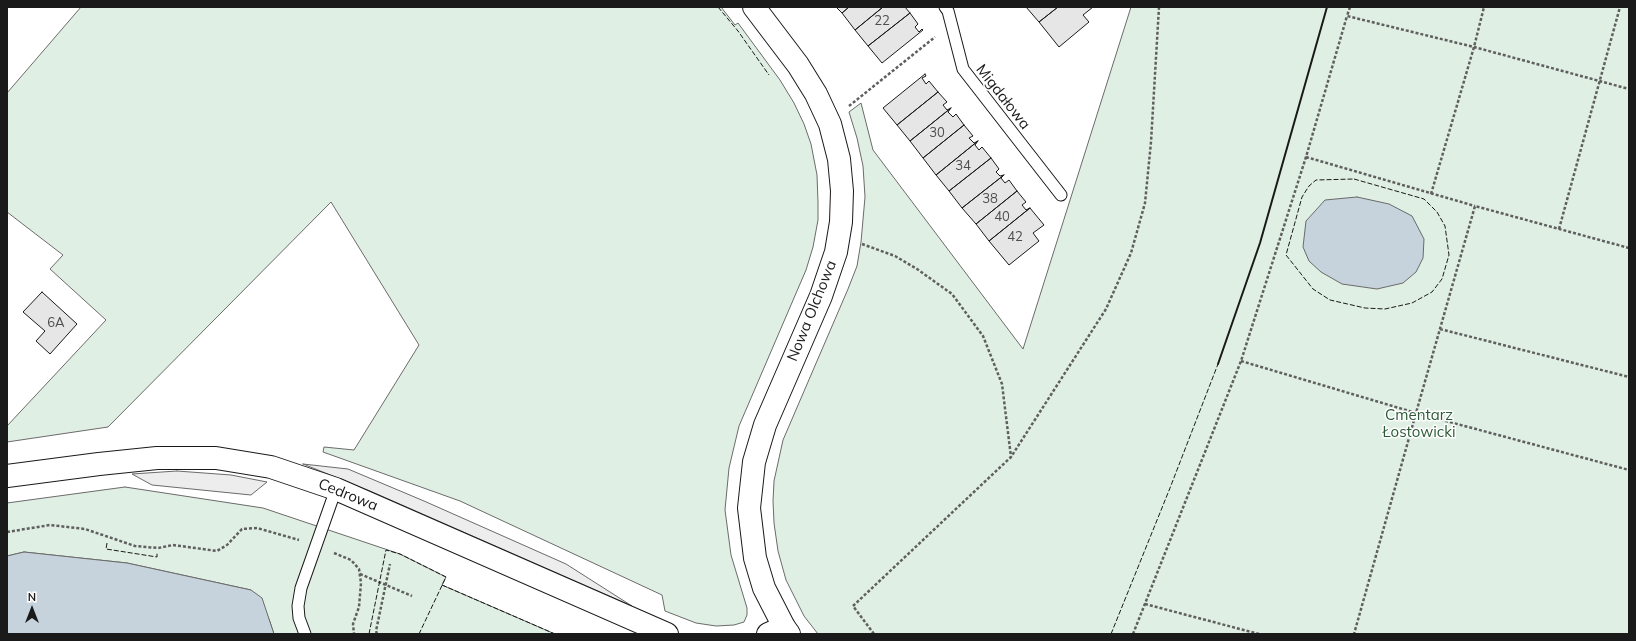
<!DOCTYPE html>
<meta charset="utf-8">
<style>
body{margin:0}
#map{position:relative;width:1636px;height:641px;overflow:hidden;background:#fff;font-family:Mulish,sans-serif}
canvas{display:block}
.frame{position:absolute;inset:0;border:8px solid #1a1a1a;pointer-events:none}
.north{position:absolute;left:12px;top:589px;width:40px;height:40px;-webkit-text-stroke:3px #fff;paint-order:stroke;rotate:0deg;font-size:11px;font-weight:700;line-height:16px;text-align:center;color:#1a1a1a}
.north::after{content:'';display:block;margin:auto;width:14px;height:18px;background:#1a1a1a;clip-path:polygon(50% 0,100% 100%,50% 72%,0 100%)}
</style>
<div id="map">
<canvas width="1636" height="641"></canvas>
<div class="frame"></div>
<div class="north">N</div>
</div>
<script>
const ctx = document.querySelector('canvas').getContext('2d');
ctx.lineJoin = 'round';
function fillPath(path, color) {
  ctx.fillStyle = color;
  ctx.fill(path, 'evenodd');
}
function toPath(rows) {
  const path = new Path2D();
  for (const r of rows) {
    path.moveTo(r[0], r[1]);
    for (let i = 2; i < r.length; i += 2) path.lineTo(r[i], r[i + 1]);
  }
  return path;
}
function stroke(path, color, width, dash) {
  ctx.strokeStyle = color;
  ctx.lineWidth = width;
  ctx.lineCap = dash ? 'butt' : 'round';
  ctx.setLineDash(dash || []);
  ctx.stroke(path);
}
function label(font, color, halo, rows, align = 'center') {
  ctx.font = font + ' Mulish,sans-serif';
  ctx.lineWidth = 3;
  ctx.setLineDash([]);
  ctx.textBaseline = 'middle';
  ctx.strokeStyle = halo;
  ctx.fillStyle = color;
  for (const [text, x, y, turn = 0] of rows) {
    ctx.save();
    ctx.translate(x, y);
    ctx.rotate((+turn || 0) * Math.PI / 180);
    ctx.textAlign = isNaN(turn) ? turn : align;
    if (halo) ctx.strokeText(text, 0, 0);
    ctx.fillText(text, 0, 0);
    ctx.restore();
  }
}
const green = toPath([
 [81,7,721,7,735,25,738,23,780,80,794,103,804,124,811,144,817,175,818,202,818,220,813,247,806,270,739,426,729,468,725,510,731,555,747,608,747,615,744,622,734,625,716,626,696,623,665,611,662,595,460,501,323,452,324,447,354,450,419,345,331,202,108,427,7,442,7,426,106,320,50,269,63,255,7,212,7,93,81,7],
 [1131,7,1629,7,1629,634,818,634,804,616,786,580,778,551,774,523,773,501,774,481,783,440,848,289,857,266,861,242,865,197,863,166,857,138,849,112,861,103,873,150,1023,349,1131,7],
 [125,487,263,508,400,554,446,577,442,585,555,634,274,634,269,619,251,590,127,563,24,552,7,556,7,503,125,487]
]);
fillPath(green, '#e0efe3');
stroke(green, '#6a6a6a', 1);
const parking = toPath([
 [303,464,348,469,424,501,566,564,632,606,370,491,303,464],
 [177,471,231,475,267,482,251,495,152,485,132,474,177,471]
]);
fillPath(parking, '#ededed');
stroke(parking, '#6a6a6a', 1);
const water = toPath([
 [1357,197,1389,204,1412,216,1424,239,1423,258,1416,272,1403,283,1377,289,1342,284,1321,272,1309,261,1303,247,1306,221,1325,200,1357,197],
 [24,552,127,563,251,590,262,598,274,634,7,634,7,556,24,552]
]);
fillPath(water, '#c6d2dc');
stroke(water, '#6a6a6a', 1);
const building = toPath([
 [836,7,849,7,842,13,836,7],
 [849,7,883,7,855,30,842,13,849,7],
 [883,7,905,7,910,13,868,46,855,30,883,7],
 [1026,7,1058,7,1039,22,1026,7],
 [1058,7,1093,7,1083,15,1089,22,1059,47,1039,22,1058,7],
 [910,13,918,24,915,27,919,32,922,29,923,30,882,63,868,46,910,13],
 [925,74,926,76,922,78,926,84,929,81,938,92,897,125,883,108,925,74],
 [938,92,947,102,943,105,947,110,951,108,910,141,897,125,938,92],
 [951,108,948,112,953,117,956,114,964,125,923,158,910,141,951,108],
 [964,125,973,136,969,138,974,143,978,141,936,175,923,158,964,125],
 [978,141,975,145,979,150,982,147,991,158,949,191,936,175,978,141],
 [991,158,999,169,996,172,1000,176,1004,175,962,208,949,191,991,158],
 [1004,175,1001,178,1005,183,1009,180,1017,191,976,224,962,208,1004,175],
 [1017,191,1026,202,1022,205,1026,210,1030,208,989,241,976,224,1017,191],
 [1030,208,1044,225,1033,233,1039,241,1009,265,989,241,1030,208],
 [42,292,77,324,50,354,36,341,45,331,23,312,42,292]
]);
fillPath(building, '#e6e6e6');
stroke(building, '#1a1a1a', 1);
const lane = toPath([
 [945,7,948,11,963,69,1061,195],
 [305,634,299,618,298,606,301,588,336,489]
]);
const street = toPath([
 [7,476,99,464,157,458,216,458,271,467,336,489,667,634],
 [768,634,784,627]
]);
const secondary = toPath([
 [754,7,798,65,816,94,830,124,839,159,842,191,841,222,836,252,821,296,765,425,754,462,749,508,755,558,764,588,784,627,789,634]
]);
stroke(lane, '#1a1a1a', 13);
stroke(street, '#1a1a1a', 24);
stroke(secondary, '#1a1a1a', 24);
stroke(toPath([
 [1350,7,1347,16,1474,47,1629,89],
 [849,106,935,37],
 [1306,157,1475,206],
 [1431,194,1474,47,1484,7],
 [1559,229,1620,7],
 [862,244,895,256,917,269,952,294,983,336,1002,384,1011,457],
 [1629,248,1475,206,1416,413,1629,470],
 [1440,329,1629,377],
 [1241,361,1416,413,1354,634],
 [7,532,50,525,85,529,135,546,158,548,173,545,217,551,227,545,242,529,257,528,299,540],
 [334,553,351,560,359,569,361,583,359,607,353,624,354,634],
 [360,574,412,596],
 [1145,604,1259,634],
 [377,634,376,631,390,564],
 [874,634,853,606,1011,457,1106,309,1131,253,1145,203,1151,142,1159,7],
 [1133,634,1241,361,1306,157,1347,16]
]), '#5f5f5f', 2.5, [3, 2]);
stroke(lane, '#fff', 11);
stroke(street, '#fff', 22);
stroke(secondary, '#fff', 22);
stroke(toPath([
 [718,7,738,31,769,75],
 [1354,179,1424,199,1437,212,1445,226,1449,255,1442,279,1432,292,1412,303,1385,309,1365,308,1330,300,1313,289,1286,255,1302,197,1309,186,1316,180,1354,179],
 [107,543,106,549,157,557,157,552],
 [442,585,555,634],
 [369,634,386,550,400,554,446,577,419,634],
 [1111,634,1170,488,1218,364]
]), '#1a1a1a', 1, [5, 2]);
stroke(toPath([
 [1218,364,1260,243,1327,7]
]), '#1a1a1a', 2);
label('13px', '#4d4d4d', null, [
 ["22",882,21],
 ["30",937,133],
 ["34",963,166],
 ["38",990,199],
 ["40",1002,217],
 ["42",1015,237],
 ["6A",56,323]
]);
label('15px', '#1a1a1a', '#fff', [
 ["Migdałowa",1003,97,52],
 ["Nowa Olchowa",812,311,-68],
 ["Cedrowa",348,495,22]
]);
label('15px', '#2b5a34', '#fff', [
 ["Cmentarz",1419,415],
 ["Łostowicki",1419,432]
]);
</script>
